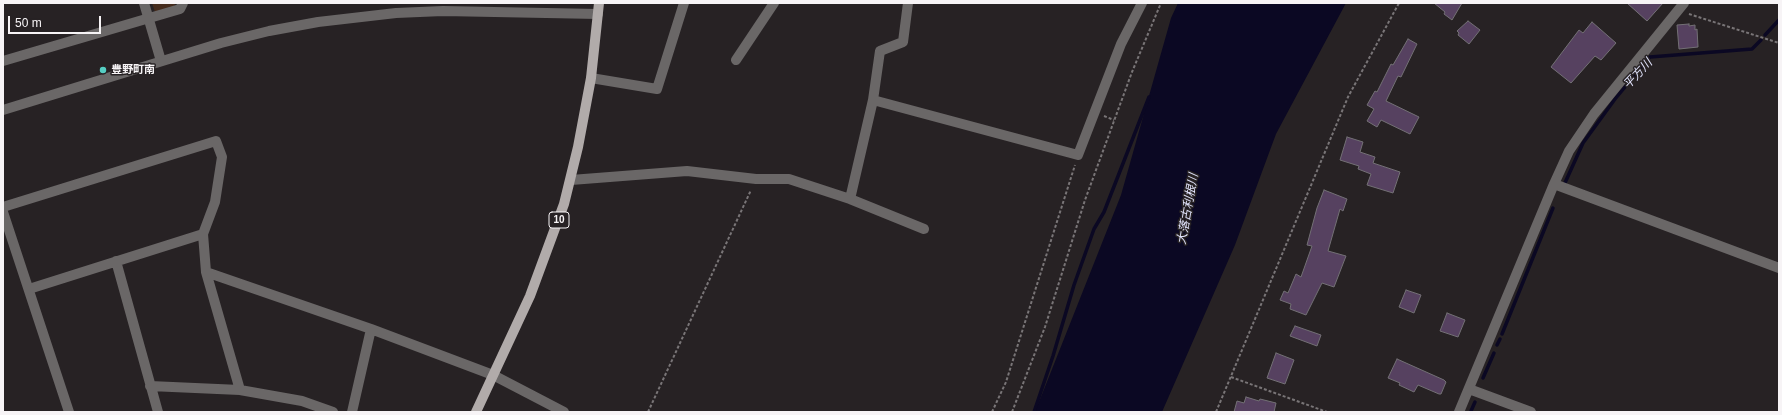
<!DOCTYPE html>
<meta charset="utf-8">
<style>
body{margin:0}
#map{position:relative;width:1782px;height:415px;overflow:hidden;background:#272224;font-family:Arial,sans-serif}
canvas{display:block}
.frame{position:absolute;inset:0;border:4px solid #f7f4f6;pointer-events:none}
.scale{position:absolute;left:8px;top:16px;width:93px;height:18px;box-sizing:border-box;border:2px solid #f7f4f6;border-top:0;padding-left:5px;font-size:12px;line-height:14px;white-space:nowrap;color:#f7f4f6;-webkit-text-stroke:3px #272224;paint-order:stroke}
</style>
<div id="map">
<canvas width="1782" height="415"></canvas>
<div class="frame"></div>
<div class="scale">50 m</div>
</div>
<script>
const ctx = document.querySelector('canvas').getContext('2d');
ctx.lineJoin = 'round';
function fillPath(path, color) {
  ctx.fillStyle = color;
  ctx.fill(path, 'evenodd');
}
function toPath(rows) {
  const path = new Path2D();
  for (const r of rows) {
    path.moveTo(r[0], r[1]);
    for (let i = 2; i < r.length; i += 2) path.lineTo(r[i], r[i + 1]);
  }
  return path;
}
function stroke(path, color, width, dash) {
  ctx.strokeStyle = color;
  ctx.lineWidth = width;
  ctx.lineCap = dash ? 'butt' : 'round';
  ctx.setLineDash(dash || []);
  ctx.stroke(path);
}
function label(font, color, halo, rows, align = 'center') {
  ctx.font = font + ' Arial,"Noto Sans JP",sans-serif';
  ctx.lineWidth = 3;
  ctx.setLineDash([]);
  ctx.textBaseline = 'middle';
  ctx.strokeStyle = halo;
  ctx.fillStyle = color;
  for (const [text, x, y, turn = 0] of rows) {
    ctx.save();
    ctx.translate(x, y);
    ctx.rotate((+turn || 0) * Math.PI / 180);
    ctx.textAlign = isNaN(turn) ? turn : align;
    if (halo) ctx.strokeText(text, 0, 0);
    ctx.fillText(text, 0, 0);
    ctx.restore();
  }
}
fillPath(toPath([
 [152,3,176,3,173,7,155,12]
]), '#452b1c');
fillPath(toPath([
 [1178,3,1346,3,1276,134,1235,245,1162,412,1035,412,1121,195,1171,18]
]), '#0b0823');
stroke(toPath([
 [1765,35,1779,20],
 [1564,185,1583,143,1615,99,1650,57,1752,49,1761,40],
 [1502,334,1553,208],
 [1497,345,1500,339],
 [1483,378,1494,353],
 [1471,411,1475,402],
 [1034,412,1053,356,1074,285,1094,229,1104,212,1149,97]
]), '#0b0823', 3.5);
const building = toPath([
 [1434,3,1462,3,1452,20,1444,14,1445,12,1434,3],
 [1627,3,1663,3,1647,21,1627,3],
 [1468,21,1480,30,1469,44,1458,35,1459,33,1457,31,1468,21],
 [1592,22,1616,43,1601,60,1595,56,1571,83,1551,67,1579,30,1583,33,1592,22],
 [1689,24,1689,26,1695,25,1695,30,1697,29,1698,47,1679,49,1677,25,1689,24],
 [1408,39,1417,44,1401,77,1398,76,1386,101,1419,117,1410,134,1381,120,1377,127,1367,121,1374,109,1367,105,1375,91,1377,92,1391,64,1393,65,1408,39],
 [1347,137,1363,142,1360,152,1375,157,1373,163,1400,172,1393,193,1367,185,1371,174,1358,169,1359,166,1340,160,1347,137],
 [1324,190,1347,199,1343,211,1340,209,1328,251,1346,256,1334,287,1322,283,1306,315,1290,309,1291,304,1280,300,1284,291,1288,293,1296,274,1301,277,1312,246,1307,245,1317,208,1324,190],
 [1406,290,1421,295,1414,313,1399,307,1406,290],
 [1447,313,1465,320,1458,337,1440,331,1447,313],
 [1295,326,1321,335,1317,346,1290,336,1295,326],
 [1276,353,1294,360,1285,384,1267,378,1276,353],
 [1397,359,1444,380,1446,382,1441,394,1439,394,1418,385,1414,392,1399,385,1400,383,1388,378,1397,359],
 [1246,397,1259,401,1260,399,1276,403,1274,412,1234,412,1237,401,1244,403,1246,397]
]);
fillPath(building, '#564160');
stroke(building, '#737075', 1);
stroke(toPath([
 [1689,14,1779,43],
 [1104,116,1114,120],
 [1231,377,1327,412],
 [648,412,751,190],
 [992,412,1006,382,1075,165],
 [1012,412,1045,327,1085,200,1132,72,1161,3],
 [1216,412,1348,97,1399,3]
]), '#797577', 2, [3, 2]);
stroke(toPath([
 [144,3,161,61],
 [908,3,903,42,880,51,873,100,1078,155,1121,44,1142,3],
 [736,60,774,3],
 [3,61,180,9,183,3],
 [591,78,657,89,684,3],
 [3,110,221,43,269,31,318,22,396,13,443,11,598,14],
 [571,180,687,171,756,179,789,179,850,199,873,100],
 [1554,184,1779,268],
 [850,199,924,229],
 [3,207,216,141,222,157,215,202,203,234,206,272,240,390],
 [3,212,69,412],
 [116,261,158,412],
 [206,272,371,329,493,375,564,412],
 [29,289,203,234],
 [150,386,240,390,302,401,333,412],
 [1469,389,1531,412],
 [352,412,371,329],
 [1459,412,1554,184,1569,151,1594,114,1684,3]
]), '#6a6767', 10);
stroke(toPath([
 [476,412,530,296,564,204,578,147,591,78,599,3]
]), '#b1abaa', 10);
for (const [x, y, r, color] of [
 [103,70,4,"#56cec3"]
]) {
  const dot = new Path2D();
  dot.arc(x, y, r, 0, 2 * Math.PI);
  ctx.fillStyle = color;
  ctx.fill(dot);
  stroke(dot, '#272224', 1.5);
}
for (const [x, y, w] of [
 [559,220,20]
]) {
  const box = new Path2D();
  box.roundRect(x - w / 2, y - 8, w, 16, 3);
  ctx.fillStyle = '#272224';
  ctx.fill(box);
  stroke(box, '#f7f4f6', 1);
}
label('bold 10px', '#f7f4f6', null, [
 ["10",559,220]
]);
label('bold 11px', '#f7f4f6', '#272224', [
 ["豊野町南",111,70]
], 'left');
label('italic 12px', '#e0e2fb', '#272224', [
 ["平方川",1638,74,-47],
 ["大落古利根川",1188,209,-80]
]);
</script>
